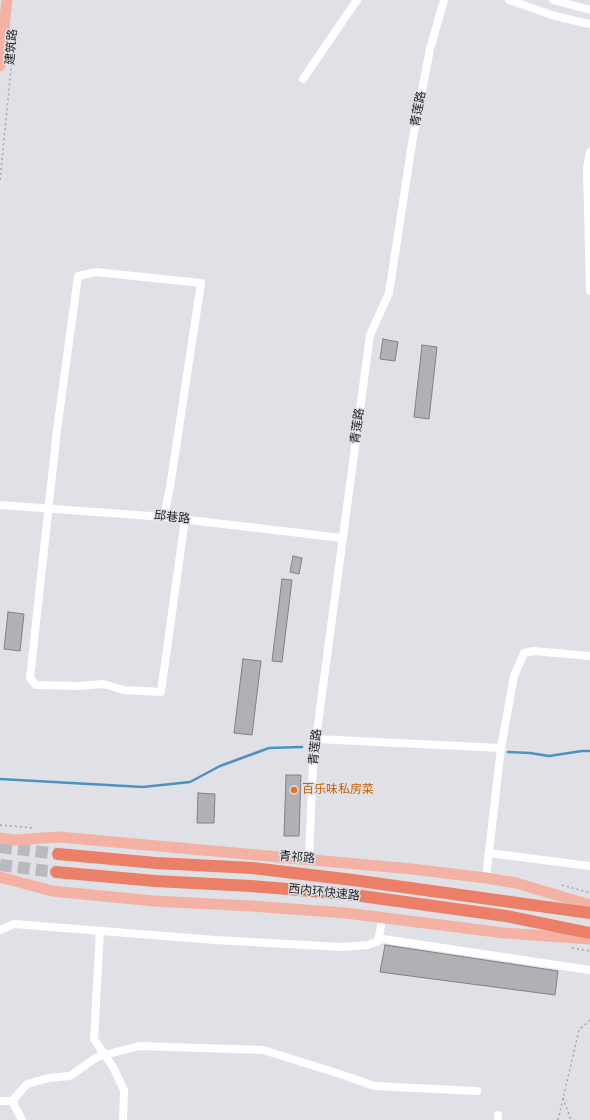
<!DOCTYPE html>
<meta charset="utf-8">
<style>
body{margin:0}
canvas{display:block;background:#dfe1e6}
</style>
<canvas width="590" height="1120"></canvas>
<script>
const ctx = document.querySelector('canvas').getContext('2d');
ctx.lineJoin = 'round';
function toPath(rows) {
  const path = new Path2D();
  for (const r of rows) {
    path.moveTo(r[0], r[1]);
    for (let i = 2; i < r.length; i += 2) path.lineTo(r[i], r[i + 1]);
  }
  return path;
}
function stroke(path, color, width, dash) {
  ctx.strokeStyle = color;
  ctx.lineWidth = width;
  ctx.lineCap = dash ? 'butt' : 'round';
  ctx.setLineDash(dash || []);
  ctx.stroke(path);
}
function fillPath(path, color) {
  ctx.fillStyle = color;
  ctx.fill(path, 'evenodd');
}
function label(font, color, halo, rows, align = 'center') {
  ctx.font = font + ' Poppins,"Noto Sans SC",sans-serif';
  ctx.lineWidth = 3;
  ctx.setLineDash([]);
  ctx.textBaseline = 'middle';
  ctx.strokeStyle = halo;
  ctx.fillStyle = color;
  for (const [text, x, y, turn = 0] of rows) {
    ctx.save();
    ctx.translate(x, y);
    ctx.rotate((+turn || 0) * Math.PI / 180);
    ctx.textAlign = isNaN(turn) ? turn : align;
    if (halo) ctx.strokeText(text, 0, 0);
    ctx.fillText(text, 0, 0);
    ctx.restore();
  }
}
stroke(toPath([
 [508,752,530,753,549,756,582,751,590,751],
 [0,779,143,787,190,782,220,766,269,748,302,747]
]), '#4c92c0', 2.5);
const building = toPath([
 [383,339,398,342,395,361,380,359,383,339],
 [422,345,437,347,429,419,414,417,422,345],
 [293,556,302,558,299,574,290,572,293,556],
 [282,579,292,580,282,662,272,661,282,579],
 [8,612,24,614,20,651,4,649,8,612],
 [243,659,261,661,252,735,234,733,243,659],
 [286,775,301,775,299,836,284,836,286,775],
 [198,793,215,794,214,823,197,823,198,793],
 [385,945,558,971,555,995,380,972,385,945]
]);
fillPath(building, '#b1b0b4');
stroke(building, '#828185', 1);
stroke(toPath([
 [0,847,58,854],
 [0,865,56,872]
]), '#b8babf', 12, [12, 6]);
stroke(toPath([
 [0,180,13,49],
 [0,825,34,828],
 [562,885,590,893],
 [572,948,590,951],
 [563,1098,571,1120],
 [558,1120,579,1030,590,1020]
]), '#a3a5a9', 1.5, [2, 3]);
stroke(toPath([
 [509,0,555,16,590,24],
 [553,0,590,10],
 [303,79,357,0],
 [590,152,587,169,590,291],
 [0,505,164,517,342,538],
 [164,517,170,487,201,283,96,272,78,276,57,430,30,678,36,685,79,686,103,684,124,690,161,692,185,519],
 [316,739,501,748],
 [489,853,590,866],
 [309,859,313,761,370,335,389,293,413,137,430,49,444,0],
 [486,878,501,748,514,676,524,653,533,651,590,656],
 [0,930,14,924,215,940,342,947,368,945,378,941,381,926],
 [100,931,94,1039,113,1067,124,1090,123,1120],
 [378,941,383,939,590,970],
 [0,1101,12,1101,27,1084,49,1078,70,1076,97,1057,139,1046,263,1050,340,1074,374,1086,477,1091],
 [12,1101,22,1120],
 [498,1120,498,1115]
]), '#fff', 8);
stroke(toPath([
 [0,66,7,0],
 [0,838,14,840,59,837,412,869,486,878,516,883,590,905],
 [0,877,52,891,154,901,251,906,346,913,504,933,590,939]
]), '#f4b2a4', 11);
stroke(toPath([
 [58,854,156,863,252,868,353,880,590,913],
 [56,872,155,881,251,886,347,894,506,916,590,933]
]), '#ec7f67', 12);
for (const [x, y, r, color] of [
 [294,790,4,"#e8710a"]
]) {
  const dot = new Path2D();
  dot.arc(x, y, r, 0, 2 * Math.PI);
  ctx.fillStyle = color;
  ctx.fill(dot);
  stroke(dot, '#dfe1e6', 1.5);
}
label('12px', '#1e1f21', '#dfe1e6', [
 ["建筑路",12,47,-85],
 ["青莲路",419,109,-79],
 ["青莲路",358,426,-82],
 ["邱巷路",172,518,6],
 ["青莲路",316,747,-84],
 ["青祁路",297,858,5],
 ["西内环快速路",324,893,6]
]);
label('12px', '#c56008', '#dfe1e6', [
 ["百乐味私房菜",302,790]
], 'left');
</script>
